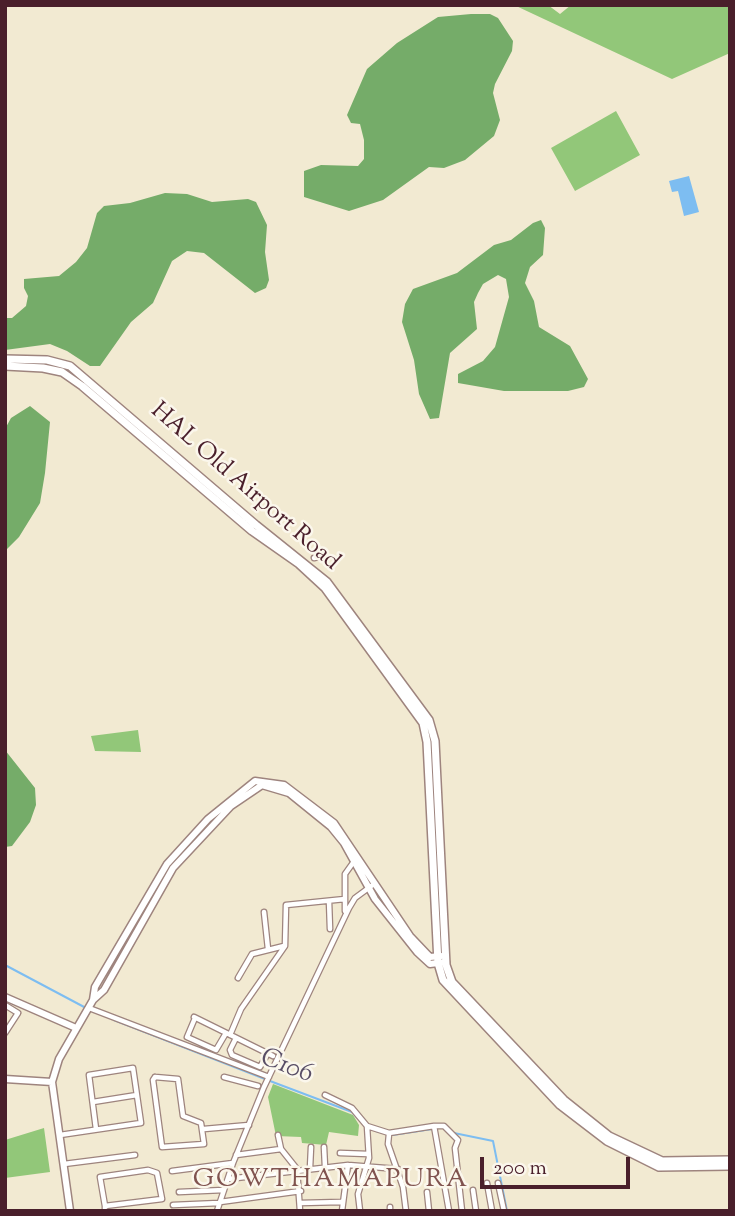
<!DOCTYPE html>
<style>
body{margin:0}
#map{position:relative;width:735px;height:1216px;overflow:hidden;background:#f2ead2;font-family:"Sorts Mill Goudy",serif}
canvas{display:block}
.frame{position:absolute;inset:0;border:7px solid #4a1f2b;pointer-events:none}
.scale{position:absolute;left:480px;top:1157px;width:150px;height:32px;box-sizing:border-box;border:4px solid #4a1f2b;border-top:0;padding-left:9px;font-size:21px;line-height:24px;white-space:nowrap;color:#4a1f2b;-webkit-text-stroke:5px #fbf7ec;paint-order:stroke}
</style>
<div id="map">
<canvas width="735" height="1216"></canvas>
<div class="frame"></div>
<div class="scale">200 m</div>
</div>
<script>
const ctx = document.querySelector('canvas').getContext('2d');
ctx.lineJoin = 'round';
function fillPath(path, color) {
  ctx.fillStyle = color;
  ctx.fill(path, 'evenodd');
}
function toPath(rows) {
  const path = new Path2D();
  for (const r of rows) {
    path.moveTo(r[0], r[1]);
    for (let i = 2; i < r.length; i += 2) path.lineTo(r[i], r[i + 1]);
  }
  return path;
}
function stroke(path, color, width, dash) {
  ctx.strokeStyle = color;
  ctx.lineWidth = width;
  ctx.lineCap = dash ? 'butt' : 'round';
  ctx.setLineDash(dash || []);
  ctx.stroke(path);
}
function label(font, color, halo, rows, align = 'center') {
  ctx.font = font + ' "Sorts Mill Goudy",serif';
  ctx.lineWidth = 5;
  ctx.setLineDash([]);
  ctx.textBaseline = 'middle';
  ctx.strokeStyle = halo;
  ctx.fillStyle = color;
  for (const [text, x, y, turn = 0] of rows) {
    ctx.save();
    ctx.translate(x, y);
    ctx.rotate((+turn || 0) * Math.PI / 180);
    ctx.textAlign = isNaN(turn) ? turn : align;
    if (halo) ctx.strokeText(text, 0, 0);
    ctx.fillText(text, 0, 0);
    ctx.restore();
  }
}
fillPath(toPath([
 [514,5,548,5,560,14,571,5,730,5,730,53,672,79],
 [616,111,640,155,575,191,551,148],
 [138,730,141,752,95,751,91,736],
 [273,1084,353,1115,359,1125,358,1136,329,1132,326,1145,302,1143,301,1137,276,1136,268,1097],
 [44,1128,50,1172,5,1178,5,1140]
]), '#92c779');
fillPath(toPath([
 [471,14,490,14,498,18,513,41,512,51,495,84,493,93,500,120,494,136,465,160,444,168,429,167,383,200,349,211,304,197,304,171,321,165,358,166,364,159,364,140,360,124,351,123,347,115,367,69,397,43,438,17],
 [165,193,187,194,212,202,248,199,256,202,267,225,265,252,269,280,266,288,255,293,204,253,187,251,172,261,153,303,131,322,100,366,90,366,67,351,50,344,5,350,5,318,12,318,26,306,28,296,24,288,24,279,59,276,76,262,87,248,97,213,104,206,130,203],
 [541,220,545,228,543,255,530,267,525,283,534,301,539,327,570,346,588,379,584,387,568,391,504,391,458,383,458,374,483,361,495,347,509,297,506,279,498,275,483,284,478,293,474,302,477,329,450,353,439,418,430,419,419,394,414,360,402,322,405,304,413,289,457,273,494,245,511,240,533,223],
 [30,406,50,422,45,473,40,503,19,537,5,551,5,429,11,418],
 [5,750,35,788,36,805,30,822,12,846,5,847]
]), '#75ac69');
fillPath(toPath([
 [689,176,699,212,684,216,678,191,672,192,669,181]
]), '#7dbdf1');
stroke(toPath([
 [5,965,86,1008],
 [114,1020,265,1079],
 [270,1081,352,1112,367,1128],
 [376,1131,392,1135,432,1129],
 [454,1133,493,1141,507,1211]
]), '#7dbdf1', 2);
const minor = toPath([
 [314,558,318,557],
 [329,901,330,929],
 [345,911,345,874,355,860],
 [264,912,268,949],
 [238,978,252,954,284,946],
 [5,1005,18,1013,5,1033],
 [89,1008,269,1077],
 [194,1017,273,1056],
 [195,1018,187,1037,216,1050,226,1033],
 [230,1035,241,1009,285,946,286,905,345,899],
 [236,1038,230,1050,232,1055,260,1067,268,1053],
 [155,1077,178,1079,183,1116,201,1123,204,1144,162,1147,153,1080,155,1077],
 [224,1077,258,1086],
 [325,1095,352,1108,367,1126,369,1158,358,1194,360,1211],
 [93,1102,137,1095],
 [367,1126,389,1133,434,1126,449,1211],
 [434,1126,444,1126,458,1140,455,1148,462,1211],
 [204,1129,249,1125],
 [389,1134,388,1144,403,1187,406,1211],
 [60,1135,141,1123,133,1068,89,1075,96,1129],
 [278,1135,281,1149],
 [324,1147,325,1167],
 [340,1153,368,1154],
 [236,1155,281,1149,297,1169,300,1211],
 [64,1164,135,1155],
 [310,1168,311,1147],
 [172,1171,233,1163],
 [228,1179,348,1165,398,1169],
 [487,1183,492,1211],
 [498,1183,504,1211],
 [473,1190,476,1211],
 [179,1192,224,1190],
 [427,1192,429,1211],
 [220,1202,301,1191],
 [300,1203,341,1202],
 [173,1205,219,1203],
 [105,1206,162,1199,157,1173,148,1170,100,1177,105,1206,105,1211],
 [217,1211,233,1163,264,1087,349,908,355,898,374,884],
 [342,1211,348,1165],
 [390,1211,390,1207]
]);
const tertiary = toPath([
 [5,997,76,1028],
 [93,1000,104,990,173,868,231,806,262,785,289,793,331,827,344,843,375,899,417,952,430,964,446,962],
 [5,1079,52,1082],
 [70,1211,52,1082,59,1059,93,1000,95,987,167,864,208,819,255,781,284,785,334,823,410,936,430,957,441,956]
]);
const primary = toPath([
 [5,359,47,360,70,366,256,525,327,582,429,720,435,741,446,965,452,982,564,1100,609,1136,662,1161,730,1160],
 [5,366,43,368,62,372,82,386,252,531,299,564,325,588,423,723,427,742,438,963,443,980,560,1105,607,1141,659,1167,730,1166]
]);
stroke(minor, '#9e847e', 7);
stroke(tertiary, '#9e847e', 9);
stroke(primary, '#9e847e', 10);
stroke(minor, '#fff', 4.5);
stroke(tertiary, '#fff', 6);
stroke(primary, '#fff', 7);
label('24px', '#4a1f2b', '#fbf7ec', [
 ["HAL Old Airport Road",244,488,41]
]);
label('italic 26px', '#594e66', '#fbf7ec', [
 ["C106",286,1068,21]
]);
ctx.letterSpacing = '2px';
label('26px', '#80534f', '#fbf7ec', [
 ["GOWTHAMAPURA",331,1182]
]);
ctx.letterSpacing = '0px';
</script>
